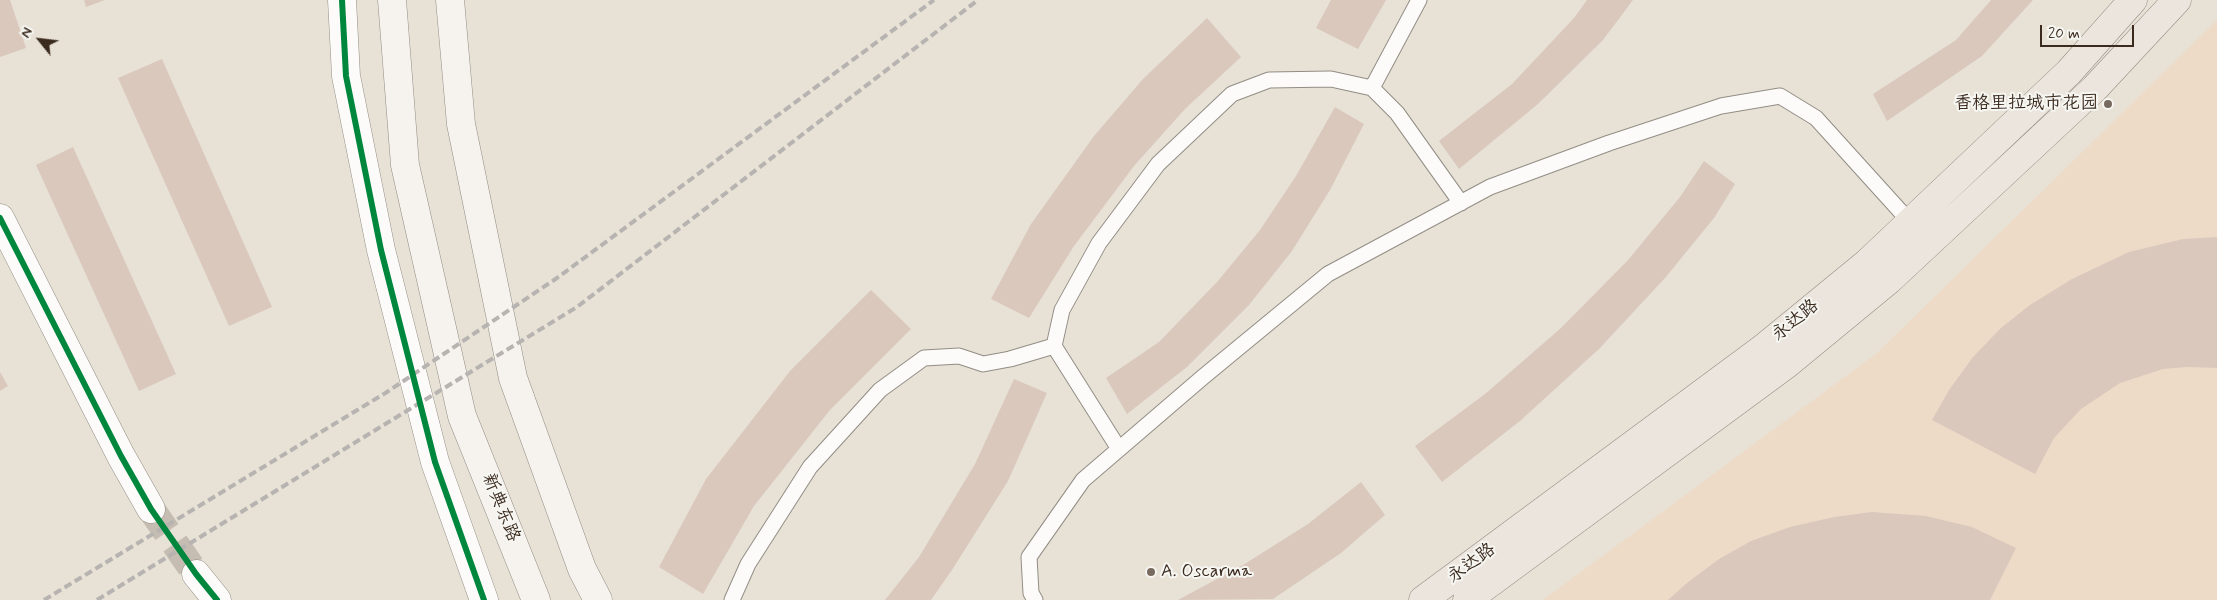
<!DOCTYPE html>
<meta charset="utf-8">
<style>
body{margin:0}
#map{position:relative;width:2217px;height:600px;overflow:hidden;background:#e8e2d6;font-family:Mynerve,sans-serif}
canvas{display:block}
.north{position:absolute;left:15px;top:15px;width:50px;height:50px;-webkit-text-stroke:4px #f6f6f2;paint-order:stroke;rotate:299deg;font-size:14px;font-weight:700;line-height:20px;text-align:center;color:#3b2a1e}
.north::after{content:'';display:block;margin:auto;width:18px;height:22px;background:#3b2a1e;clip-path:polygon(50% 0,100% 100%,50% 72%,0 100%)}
.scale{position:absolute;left:2040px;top:25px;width:94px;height:22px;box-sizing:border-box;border:2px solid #3b2a1e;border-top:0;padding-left:6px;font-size:15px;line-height:18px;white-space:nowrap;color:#3b2a1e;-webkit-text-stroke:4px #f6f6f2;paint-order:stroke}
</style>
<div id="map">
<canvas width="2217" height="600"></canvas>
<div class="north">N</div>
<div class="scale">20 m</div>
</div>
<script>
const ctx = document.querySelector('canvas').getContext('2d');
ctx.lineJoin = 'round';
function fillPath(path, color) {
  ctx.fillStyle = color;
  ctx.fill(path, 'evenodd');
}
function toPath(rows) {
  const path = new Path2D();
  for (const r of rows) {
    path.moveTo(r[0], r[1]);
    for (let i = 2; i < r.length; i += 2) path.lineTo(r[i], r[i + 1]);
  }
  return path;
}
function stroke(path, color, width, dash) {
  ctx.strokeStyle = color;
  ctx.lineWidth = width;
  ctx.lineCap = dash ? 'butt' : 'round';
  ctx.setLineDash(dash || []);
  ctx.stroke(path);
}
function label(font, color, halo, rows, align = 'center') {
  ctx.font = font + ' Mynerve,"LXGW WenKai TC",sans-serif';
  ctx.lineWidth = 4;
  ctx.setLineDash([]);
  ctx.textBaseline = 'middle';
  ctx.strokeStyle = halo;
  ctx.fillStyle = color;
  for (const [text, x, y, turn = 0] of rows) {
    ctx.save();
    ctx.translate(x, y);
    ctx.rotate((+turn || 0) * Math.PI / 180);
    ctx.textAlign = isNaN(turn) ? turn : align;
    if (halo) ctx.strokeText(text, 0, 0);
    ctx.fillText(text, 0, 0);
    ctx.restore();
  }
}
fillPath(toPath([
 [2217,20,2217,600,1543,600,1877,353]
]), '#eddbc8');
fillPath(toPath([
 [0,0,10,0,26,48,0,57],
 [84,0,105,0,86,7],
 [1331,0,1386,0,1358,49,1316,28],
 [1587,0,1633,0,1603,40,1538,104,1459,169,1439,141,1512,84,1574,18],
 [1991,0,2033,0,1982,56,1887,121,1873,94,1956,40],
 [1207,18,1241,57,1185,109,1134,166,1074,246,1029,318,991,299,1031,224,1094,136,1143,79],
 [162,59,272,307,229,326,118,78],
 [1335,107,1364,124,1330,190,1292,251,1249,305,1187,367,1127,414,1106,378,1159,342,1217,282,1260,230,1296,176],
 [73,147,176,374,139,391,36,165],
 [1704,161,1735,184,1714,218,1665,278,1599,349,1520,421,1442,482,1415,446,1485,394,1561,328,1628,260,1680,197],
 [2217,237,2217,368,2188,367,2163,369,2120,383,2081,409,2054,438,2035,474,1932,420,1949,390,1973,357,2001,328,2030,305,2072,279,2129,252,2183,239],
 [871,290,911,329,830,410,754,506,703,594,659,567,706,479,790,371],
 [0,372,8,386,0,391],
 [1014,379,1047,393,1008,481,952,570,931,600,885,600,919,557,975,464],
 [1361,482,1385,515,1341,553,1273,599,1178,600,1243,565,1308,524],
 [1872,512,1926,516,1972,527,2016,548,1990,600,1668,600,1687,583,1719,559,1751,541,1790,527,1834,517]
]), '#dac8bd');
stroke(toPath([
 [151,509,196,574]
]), '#c5bdb1', 28, [28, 14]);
const lane = toPath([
 [1372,88,1419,0],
 [1119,449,1054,346,1062,310,1099,243,1158,164,1232,94,1269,80,1331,79,1372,88,1397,113,1461,203],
 [732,600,748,564,810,467,880,390,924,358,959,356,983,364,1010,359,1054,346],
 [1035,600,1031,593,1029,557,1083,480,1203,377,1328,274,1490,187,1609,143,1721,106,1780,96,1816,118,1911,223]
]);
const street = toPath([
 [342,0,346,76,381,250,435,462,484,600],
 [0,218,121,456,151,509],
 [196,574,217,600]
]);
const secondary = toPath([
 [392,0,405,165,462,416,536,600],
 [450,0,461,124,513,378,582,569,598,600]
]);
const primary = toPath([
 [1423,600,1762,349,1867,263,2069,72,2133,0],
 [1467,600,1787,364,1889,280,2095,88,2177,0]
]);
stroke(lane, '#928d85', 17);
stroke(street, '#928d85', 29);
stroke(secondary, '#928d85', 29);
stroke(primary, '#928d85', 29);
stroke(lane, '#fcfbf9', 15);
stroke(street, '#fcfbf9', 28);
stroke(secondary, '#f6f2ee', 28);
stroke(primary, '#ece5dd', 28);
stroke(toPath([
 [44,600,387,392,557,278,934,0],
 [97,600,577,307,978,0]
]), '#b6b3b0', 4, [8, 4]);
stroke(toPath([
 [342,0,346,76,381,250,435,462,484,600],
 [0,218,121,456,151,509,196,574,217,600]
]), '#00873e', 6);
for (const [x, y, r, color] of [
 [2108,104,5,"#786a5e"],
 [1151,572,5,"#786a5e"]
]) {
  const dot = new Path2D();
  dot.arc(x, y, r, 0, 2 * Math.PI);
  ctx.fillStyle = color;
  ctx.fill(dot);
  stroke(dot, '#f6f6f2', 2);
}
label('18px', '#3b2a1e', '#f6f6f2', [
 ["香格里拉城市花园",2098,104],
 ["A. Oscarma",1161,572,"left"]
], 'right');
label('18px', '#3b2a1e', '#f6f6f2', [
 ["永达路",1796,321,-39],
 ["新典东路",500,508,68],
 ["永达路",1472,564,-36]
]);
</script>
